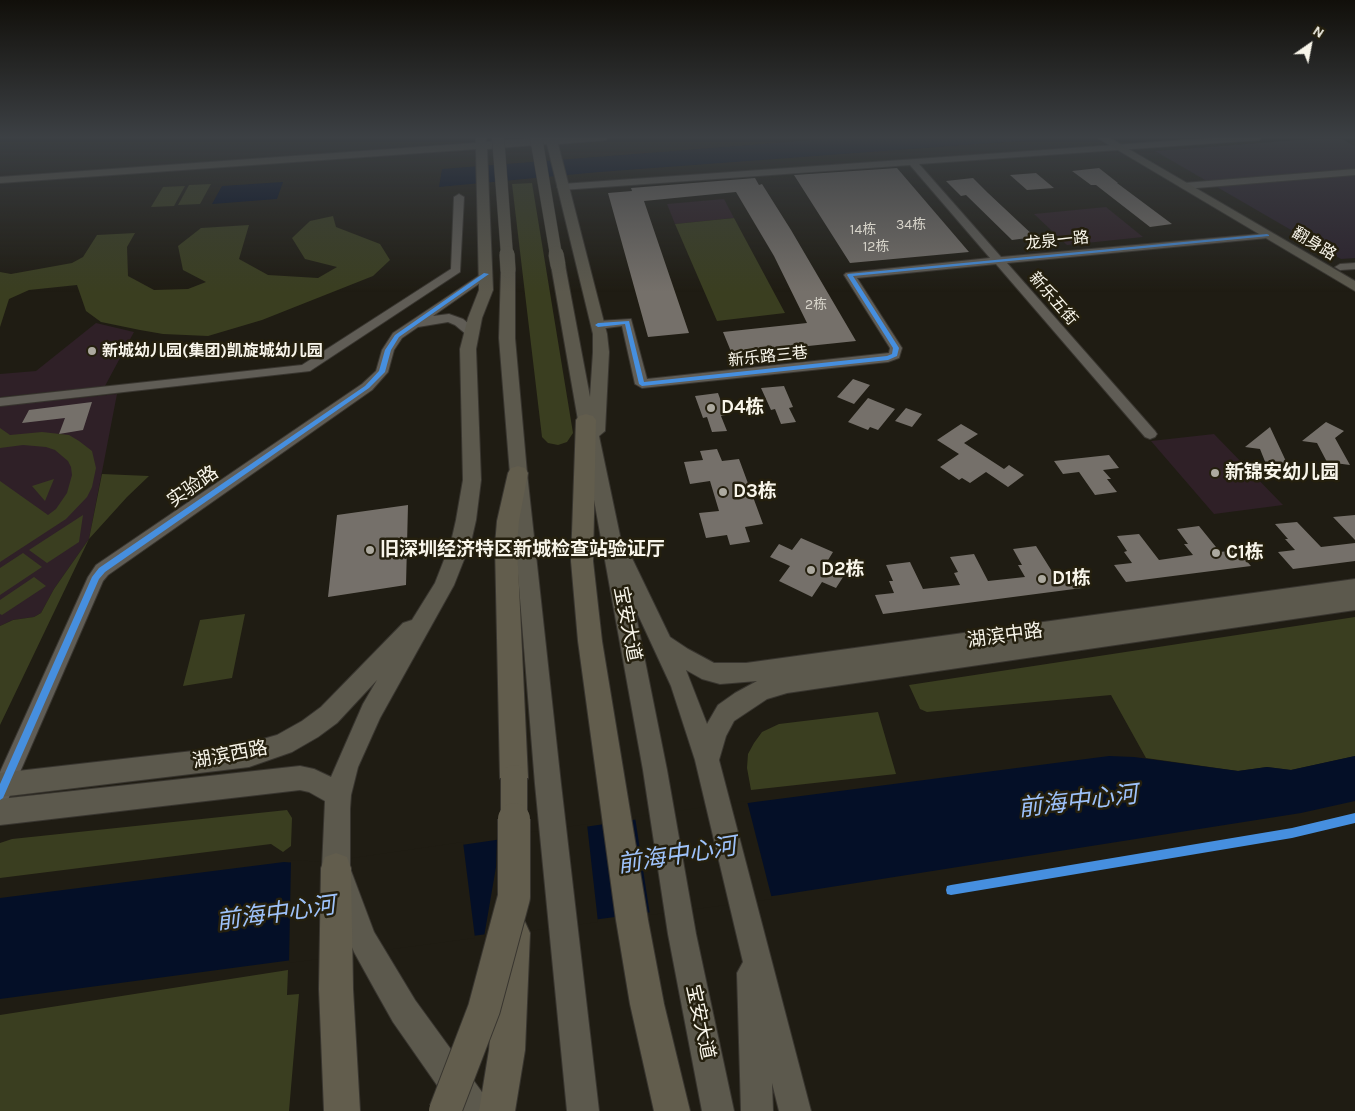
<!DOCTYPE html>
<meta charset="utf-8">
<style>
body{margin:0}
#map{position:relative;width:1355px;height:1111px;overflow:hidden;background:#1f1c13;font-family:Karla,sans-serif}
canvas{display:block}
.north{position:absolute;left:1285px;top:20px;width:50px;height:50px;-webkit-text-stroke:4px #241f0e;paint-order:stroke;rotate:33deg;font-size:14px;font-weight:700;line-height:20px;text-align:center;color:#f8f5ea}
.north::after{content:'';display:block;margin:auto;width:18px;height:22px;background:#f8f5ea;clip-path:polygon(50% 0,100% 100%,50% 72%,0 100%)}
</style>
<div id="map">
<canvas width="1355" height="1111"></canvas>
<div class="north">N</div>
</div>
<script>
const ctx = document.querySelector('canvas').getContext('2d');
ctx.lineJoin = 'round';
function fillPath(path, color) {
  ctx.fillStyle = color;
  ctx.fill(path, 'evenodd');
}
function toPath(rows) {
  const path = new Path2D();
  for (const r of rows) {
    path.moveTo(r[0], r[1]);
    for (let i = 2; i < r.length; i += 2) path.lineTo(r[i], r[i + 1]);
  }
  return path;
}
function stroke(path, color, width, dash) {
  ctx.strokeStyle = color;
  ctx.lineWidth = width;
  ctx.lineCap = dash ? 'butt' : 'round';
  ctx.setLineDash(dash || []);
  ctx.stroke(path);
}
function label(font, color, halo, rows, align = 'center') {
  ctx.font = font + ' Karla,"Noto Sans SC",sans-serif';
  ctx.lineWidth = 5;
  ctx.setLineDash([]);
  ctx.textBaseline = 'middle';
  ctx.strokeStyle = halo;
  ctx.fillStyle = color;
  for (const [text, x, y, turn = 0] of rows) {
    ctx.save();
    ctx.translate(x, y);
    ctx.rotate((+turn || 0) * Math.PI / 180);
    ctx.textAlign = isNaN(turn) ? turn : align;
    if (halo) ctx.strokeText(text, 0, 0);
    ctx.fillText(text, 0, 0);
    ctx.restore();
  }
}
fillPath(toPath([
 [1338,137,1355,146,1355,258,1341,259,1155,151]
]), '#2b212c');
fillPath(toPath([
 [724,199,734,218,675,224,667,204],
 [1106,207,1143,237,1067,245,1034,214],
 [96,323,134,332,105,386,0,397,0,374,36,371],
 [117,394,89,539,54,589,41,613,34,617,13,620,0,626,0,406],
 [1214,434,1283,505,1214,514,1151,441]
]), '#2f2027');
fillPath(toPath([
 [532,183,573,433,567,442,558,445,548,443,542,437,512,184],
 [211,184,200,204,178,205,189,185],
 [185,186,174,206,151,207,163,187],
 [333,216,336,227,380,244,390,260,373,276,262,320,208,336,163,334,140,330,101,322,86,311,77,285,29,290,9,299,0,327,0,272,11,274,72,263,83,257,97,235,135,233,127,247,128,276,154,290,188,289,206,282,183,270,178,246,201,228,249,225,239,259,268,275,318,278,337,267,305,259,292,238,310,221],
 [734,218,785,313,717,321,675,224],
 [0,428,10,435,42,432,69,435,79,441,92,451,96,468,92,487,87,497,66,519,0,562,0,481,48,515,56,509,67,493,72,475,71,467,68,461,55,450,46,447,23,445,0,448],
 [102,474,149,476,127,497,89,539,0,725,0,626,13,620,34,617,41,613,54,589,89,539],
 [54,479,45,501,32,486],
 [83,515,79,542,47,563,29,550],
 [23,553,42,567,0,595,0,568],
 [34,577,46,586,2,615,0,614,0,600],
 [245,614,232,678,183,686,200,620],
 [1355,617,1355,756,1291,770,1267,767,1238,771,1146,758,1111,695,927,712,920,709,909,685],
 [878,712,896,774,751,790,747,768,748,754,754,743,762,732,779,724],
 [287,810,292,818,291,846,283,852,271,844,0,878,0,843,12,839],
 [288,970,287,995,299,994,289,1111,0,1111,0,1015]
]), '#3a3e20');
fillPath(toPath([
 [853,137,1047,137,1045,139,599,172,439,187,442,169],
 [283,182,277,199,212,204,222,186],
 [1109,756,1134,757,1238,771,1267,767,1291,770,1355,756,1355,801,1301,813,780,895,0,999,0,898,284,862,325,865,755,802]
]), '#040f27');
fillPath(toPath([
 [747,801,772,899,650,915,635,817],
 [587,824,598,922,484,937,496,867,497,837],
 [463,842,475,938,289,963,291,860,325,862]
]), '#1f1c13');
fillPath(toPath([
 [897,168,969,252,850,263,794,175],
 [1099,168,1118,183,1117,183,1172,224,1150,227,1096,185,1091,185,1072,171],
 [1036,173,1054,188,1027,190,1010,175],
 [755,178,759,185,762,184,791,230,856,341,732,354,723,332,807,323,774,256,736,192,644,201,689,333,648,337,608,193,632,191,631,188],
 [973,178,988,193,1035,237,1012,240,966,195,961,196,946,181],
 [853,379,870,385,854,404,837,397],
 [784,386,793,407,789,408,796,422,781,424,775,409,771,410,761,388],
 [718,393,726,415,721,416,727,431,712,432,707,417,703,418,695,396],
 [868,398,895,409,878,430,870,427,868,430,848,422],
 [92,402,83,430,59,434,65,418,22,423,29,410],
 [906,408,922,414,912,427,895,421],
 [1326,422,1344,431,1335,438,1350,465,1327,462,1317,443,1302,441],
 [961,424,978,434,964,443,1004,469,1009,465,1024,475,1008,487,986,472,970,483,962,478,959,480,940,467,959,454,937,440],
 [1270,427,1291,472,1268,469,1260,449,1245,447],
 [717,449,722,461,739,459,763,524,745,527,750,542,730,545,727,535,706,538,699,513,719,511,710,481,690,484,684,462,703,460,700,451],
 [1109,455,1119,468,1103,470,1111,479,1107,479,1117,492,1095,495,1079,472,1063,474,1054,461],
 [408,505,406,585,328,597,337,515],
 [1355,515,1355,540,1333,517],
 [1297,522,1321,547,1355,543,1355,561,1293,569,1278,552,1295,550,1285,539,1288,539,1275,524],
 [1199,526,1220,552,1237,550,1251,566,1126,582,1114,565,1132,563,1124,552,1127,551,1117,536,1139,534,1159,560,1193,555,1184,544,1188,544,1177,529],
 [801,538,833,552,825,565,845,574,836,588,822,582,812,597,779,581,790,566,770,557,779,544,792,550],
 [1036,546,1053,573,1071,571,1082,588,883,614,875,595,894,593,889,581,893,581,886,565,910,562,923,589,960,585,954,573,958,572,950,557,974,554,988,581,1025,577,1018,565,1022,565,1013,549]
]), '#75706a');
const minor = toPath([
 [1228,137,1263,137,1259,140,919,164,1001,257,1271,233,1272,235,1271,237,1267,238,1007,263,1155,431,1157,434,1155,437,1150,439,1145,437,996,264,857,278,902,348,899,358,888,362,642,388,635,384,622,326,598,329,592,325,598,321,631,319,647,379,889,353,890,348,844,275,846,273,990,258,910,165,562,190,557,187,562,184,1228,137],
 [1355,169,1355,175,1184,189,1179,186,1184,183,1355,169],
 [459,194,464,197,460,272,310,371,0,406,0,398,302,365,451,269,454,197,459,194],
 [1355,263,1355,269,1340,270,1335,267,1340,264,1355,263],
 [486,271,490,272,492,274,490,276,433,316,449,314,463,319,475,329,477,332,475,335,467,335,455,325,448,322,418,327,402,338,394,350,388,372,372,390,108,575,103,581,7,802,0,805,0,772,88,577,96,565,362,384,376,371,382,350,393,333,486,271]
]);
const major = toPath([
 [476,137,486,137,486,142,546,137,610,137,605,140,558,144,607,334,609,352,605,431,599,436,623,550,629,552,670,637,688,649,714,663,746,663,1355,579,1355,610,787,693,767,699,734,721,726,736,719,760,811,1111,779,1111,772,1083,773,1111,741,1111,737,973,743,962,695,760,671,686,634,606,667,770,696,934,734,1111,702,1111,668,934,643,770,585,450,578,420,551,265,558,261,565,265,590,397,593,352,593,334,547,144,487,149,493,290,482,318,476,349,481,480,476,520,471,542,454,585,380,718,358,767,351,795,350,809,350,868,374,932,415,1000,487,1099,491,1111,455,1111,393,1022,375,990,354,952,338,914,322,868,325,801,309,792,300,790,0,825,0,799,300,766,314,769,331,777,363,704,377,680,337,723,318,737,292,752,249,767,0,797,0,773,228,747,249,743,277,735,302,721,321,707,403,623,412,620,435,583,451,542,456,520,463,480,460,349,468,318,479,290,476,149,0,183,0,177,476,143,476,137],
 [686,670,702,679,720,684,757,681,735,693,718,705,707,724,686,670],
 [1096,137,1108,137,1355,281,1355,291,1096,137],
 [508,266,515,270,515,338,527,473,561,784,599,1111,567,1111,535,784,499,338,501,270,508,266]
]);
const highway = toPath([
 [586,414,593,416,596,420,593,561,602,641,648,920,664,1004,690,1111,654,1111,630,1004,616,920,578,641,571,561,576,420,579,416,586,414],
 [518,466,525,468,528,473,519,521,517,545,528,778,524,788,514,792,504,788,500,778,495,545,497,521,508,473,511,468,518,466],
 [336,853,347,857,351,868,353,989,360,1111,324,1111,319,989,321,868,325,857,336,853],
 [514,917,525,922,530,933,525,1050,515,1111,479,1111,489,1050,498,933,503,922,514,917]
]);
stroke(minor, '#38352f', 2);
stroke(major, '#38352f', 2);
stroke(highway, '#38352f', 2);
fillPath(minor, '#605d56');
fillPath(major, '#5c594d');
fillPath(highway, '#625d4d');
const majorBridgeFar1 = toPath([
 [498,137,507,255],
 [536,137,556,255]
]);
const majorBridge = toPath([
 [507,254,508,270],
 [556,254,558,265]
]);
const highwayBridgeFar1 = toPath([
 [514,778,514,821]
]);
const highwayBridge = toPath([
 [445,1111,484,1009,514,897,514,819]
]);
stroke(majorBridgeFar1, '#38352f', 13, []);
stroke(majorBridge, '#38352f', 16, []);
stroke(highwayBridgeFar1, '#38352f', 28, []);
stroke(highwayBridge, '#38352f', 34, []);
stroke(majorBridgeFar1, '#5c594d', 12);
stroke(majorBridge, '#5c594d', 15);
stroke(highwayBridgeFar1, '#625d4d', 26);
stroke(highwayBridge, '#625d4d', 32);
fillPath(toPath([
 [1267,234,1269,235,1269,236,853,276,899,348,897,356,888,360,642,386,639,384,625,324,598,327,595,325,598,323,629,321,644,382,887,356,892,354,893,348,847,275,848,274,1267,234],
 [484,273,489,274,399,337,391,350,385,372,369,388,105,572,99,579,3,798,0,800,0,784,92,577,99,568,365,386,379,371,385,350,395,335,484,273],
 [1355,813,1355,823,1292,838,951,895,947,894,946,890,947,886,951,885,1292,828,1355,813]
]), '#468fdf');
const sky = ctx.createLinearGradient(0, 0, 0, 292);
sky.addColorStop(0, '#110f0a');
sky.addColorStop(0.47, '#3c4044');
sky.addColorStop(1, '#3c404400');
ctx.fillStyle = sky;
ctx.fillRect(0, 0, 1355, 292);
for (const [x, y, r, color] of [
 [92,351,5,"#aca99f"],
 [711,408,5,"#aca99f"],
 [1215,473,5,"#aca99f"],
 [723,492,5,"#aca99f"],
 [370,550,5,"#aca99f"],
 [1216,553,5,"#aca99f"],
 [811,570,5,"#aca99f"],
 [1042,579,5,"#aca99f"]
]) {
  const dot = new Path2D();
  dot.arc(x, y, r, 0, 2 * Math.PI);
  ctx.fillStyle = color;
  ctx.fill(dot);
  stroke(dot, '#241f0e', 2);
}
label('14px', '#d7d4ca', null, [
 ["34栋",911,225],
 ["14栋",863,230],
 ["12栋",876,247],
 ["2栋",816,305]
]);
label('16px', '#f8f5ea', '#241f0e', [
 ["龙泉一路",1057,241,-6],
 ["翻身路",1314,244,31],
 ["新乐五街",1053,299,49],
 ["新乐路三巷",768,357,-6]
]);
label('bold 16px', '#f8f5ea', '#241f0e', [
 ["新城幼儿园(集团)凯旋城幼儿园",102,351]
], 'left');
label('bold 19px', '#f8f5ea', '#241f0e', [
 ["D4栋",721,408],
 ["新锦安幼儿园",1225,473],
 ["D3栋",733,492],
 ["旧深圳经济特区新城检查站验证厅",380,550],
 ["C1栋",1226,553],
 ["D2栋",821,570],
 ["D1栋",1052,579]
], 'left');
label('19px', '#f8f5ea', '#241f0e', [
 ["实验路",193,487,-35],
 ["宝安大道",627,624,79],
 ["湖滨中路",1005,636,-8],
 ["湖滨西路",230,755,-11],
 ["宝安大道",700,1022,78]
]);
label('italic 24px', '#9ec2fa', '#241f0e', [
 ["前海中心河",1078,802,-7],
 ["前海中心河",677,856,-9],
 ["前海中心河",276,914,-8]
]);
</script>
